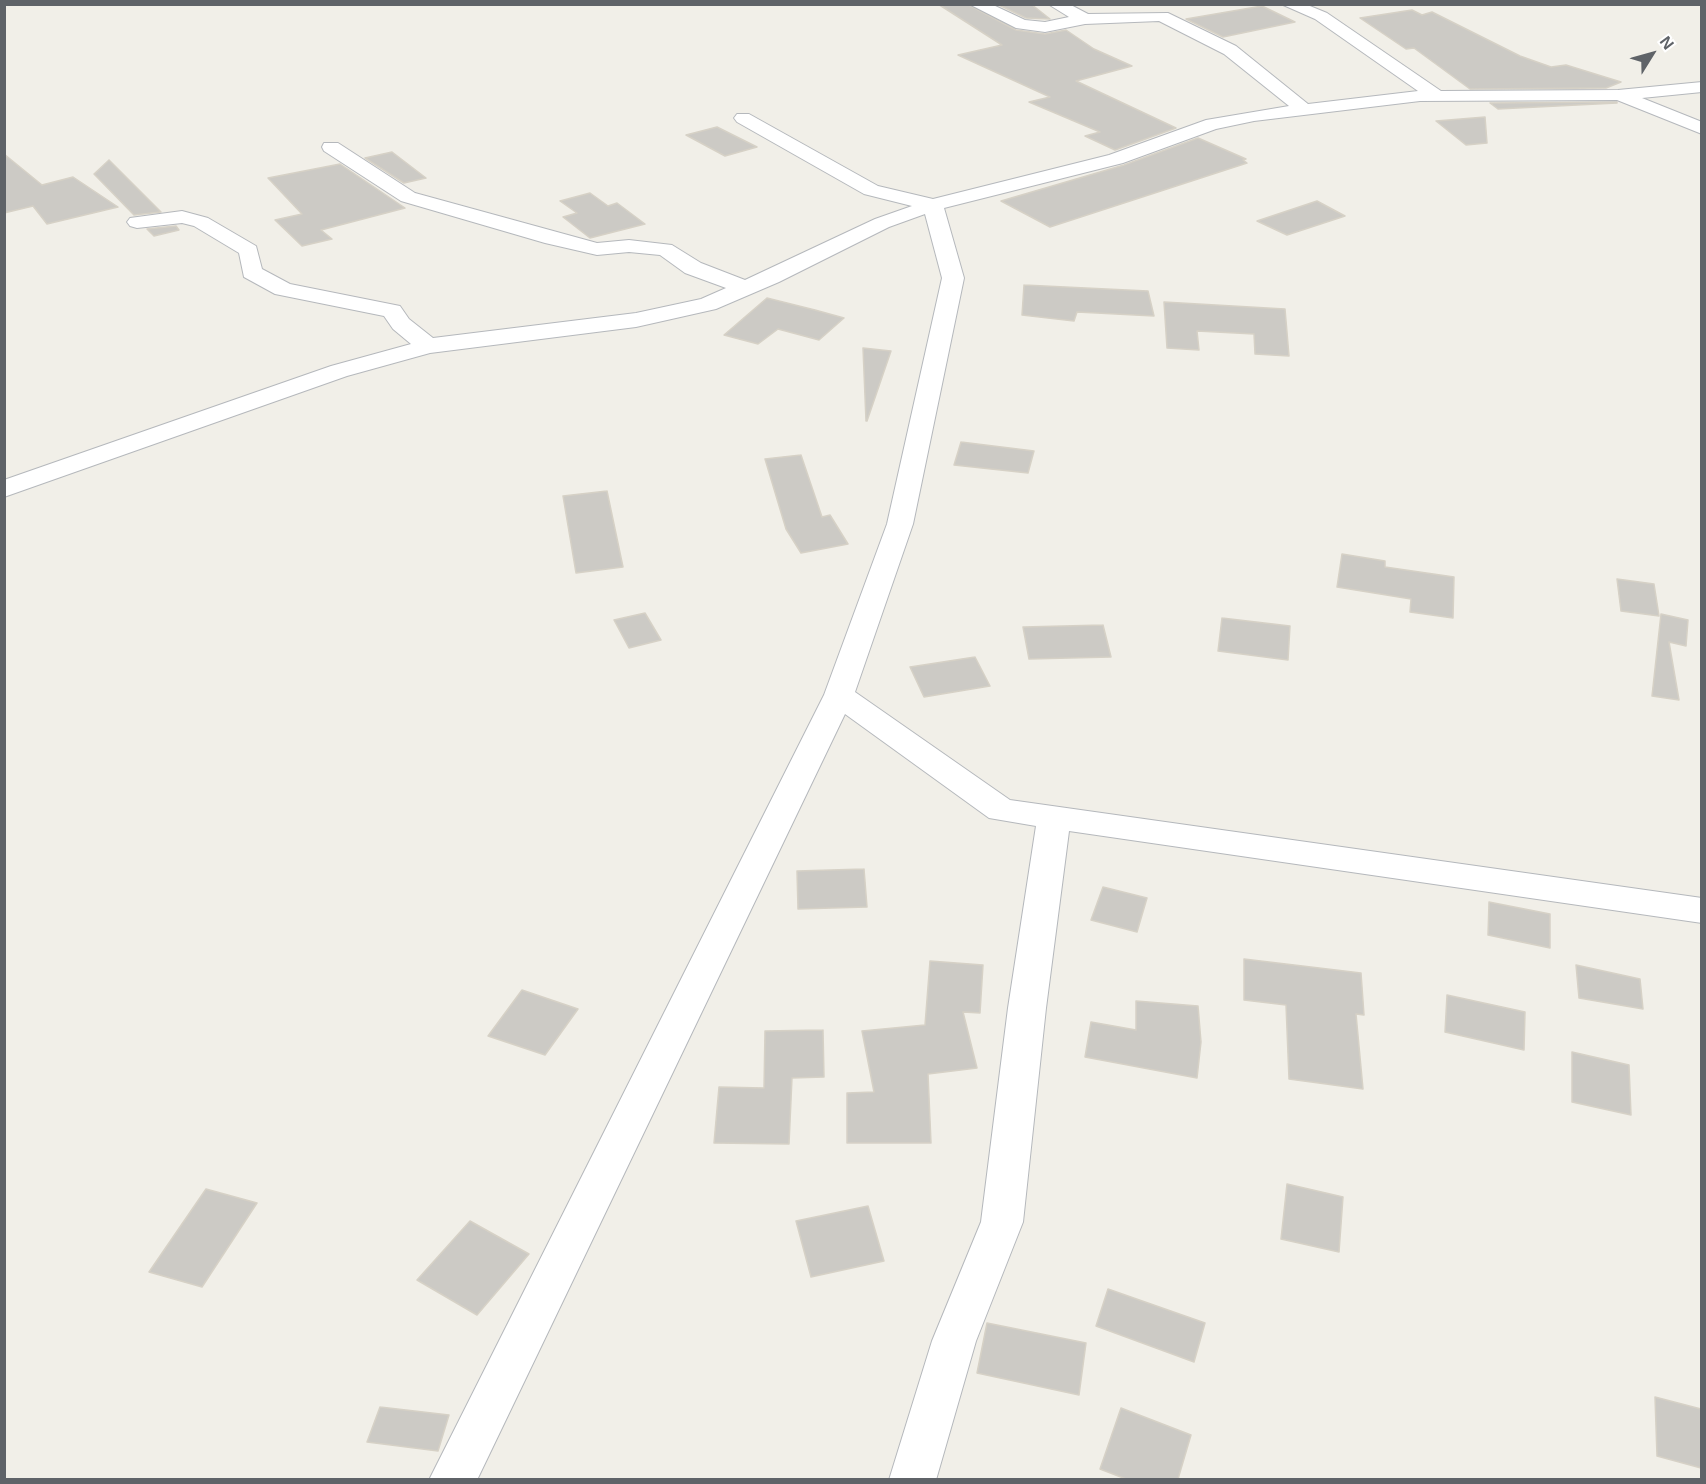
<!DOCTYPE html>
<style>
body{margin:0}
#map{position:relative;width:1706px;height:1484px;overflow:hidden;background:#f1efe8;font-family:Arial,sans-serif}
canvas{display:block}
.frame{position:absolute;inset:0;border:6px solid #5f6368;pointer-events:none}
.north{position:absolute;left:1622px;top:24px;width:60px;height:60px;-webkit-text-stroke:4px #fff;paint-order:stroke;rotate:53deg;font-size:16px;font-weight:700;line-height:24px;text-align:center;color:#5f6368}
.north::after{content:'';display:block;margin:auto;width:21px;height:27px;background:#5f6368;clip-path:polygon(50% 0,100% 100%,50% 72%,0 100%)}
</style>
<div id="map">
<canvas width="1706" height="1484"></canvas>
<div class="frame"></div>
<div class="north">N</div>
</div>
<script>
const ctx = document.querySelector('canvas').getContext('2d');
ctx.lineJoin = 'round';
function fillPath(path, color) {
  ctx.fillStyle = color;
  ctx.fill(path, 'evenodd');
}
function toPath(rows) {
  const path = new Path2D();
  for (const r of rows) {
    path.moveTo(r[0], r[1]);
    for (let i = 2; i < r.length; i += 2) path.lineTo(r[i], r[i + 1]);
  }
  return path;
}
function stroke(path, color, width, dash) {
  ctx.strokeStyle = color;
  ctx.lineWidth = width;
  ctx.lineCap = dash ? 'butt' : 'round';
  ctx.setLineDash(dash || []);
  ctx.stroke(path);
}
const building = toPath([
 [938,4,967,4,1016,30,1045,34,1066,30,1094,49,1132,66,1076,81,1176,128,1115,150,1085,136,1100,132,1029,102,1050,97,958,55,1002,45,938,4],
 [997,4,1031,4,1050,19,1026,18,997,4],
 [1262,6,1295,22,1223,37,1186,19,1262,6],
 [1412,10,1422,15,1432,12,1520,56,1551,67,1566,65,1621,82,1606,88,1470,89,1414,48,1406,49,1360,18,1412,10],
 [1490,103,1617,102,1617,103,1498,109,1490,103],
 [1485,117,1487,143,1466,145,1436,121,1485,117],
 [717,127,757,147,725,156,686,135,717,127],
 [1198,138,1246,159,1243,160,1247,163,1050,227,1001,201,1124,165,1198,138],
 [392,152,426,178,404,183,365,158,392,152],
 [4,154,42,185,73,177,118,207,47,224,33,206,4,213,4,154],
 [109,160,161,212,134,215,94,174,109,160],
 [340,164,405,208,321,230,332,239,302,246,275,220,302,214,268,178,340,164],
 [590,193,608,206,617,203,645,224,590,238,563,217,577,213,560,201,590,193],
 [1317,201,1345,216,1287,235,1257,221,1317,201],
 [176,226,179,230,154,236,147,229,176,226],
 [1024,285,1148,291,1154,316,1077,312,1074,321,1022,315,1024,285],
 [767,298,815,310,844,318,819,340,778,329,758,344,724,335,767,298],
 [1164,302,1285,309,1289,356,1255,354,1254,334,1197,331,1199,350,1167,348,1164,302],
 [863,348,891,351,867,421,866,421,863,348],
 [961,442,1034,451,1028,473,954,465,961,442],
 [801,455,822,517,830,515,848,544,801,553,786,529,765,459,801,455],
 [607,491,623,567,576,573,563,496,607,491],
 [1342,554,1385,561,1385,567,1454,577,1453,618,1410,612,1411,599,1337,587,1342,554],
 [1617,579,1654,584,1659,616,1621,611,1617,579],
 [645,613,661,640,629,648,614,620,645,613],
 [1661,614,1688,620,1686,646,1669,642,1679,700,1652,696,1661,614],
 [1222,618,1290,626,1288,660,1218,651,1222,618],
 [1103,625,1111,657,1029,659,1023,627,1103,625],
 [975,657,990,686,924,697,910,667,975,657],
 [864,869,867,907,798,909,797,871,864,869],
 [1103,887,1147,898,1137,932,1091,920,1103,887],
 [1489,902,1550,914,1550,948,1488,935,1489,902],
 [1244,959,1361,973,1364,1015,1356,1014,1363,1089,1289,1079,1286,1005,1244,1000,1244,959],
 [930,961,983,965,980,1013,963,1012,977,1068,928,1074,931,1143,847,1143,847,1093,874,1092,862,1031,925,1025,930,961],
 [1576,965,1640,979,1643,1009,1579,998,1576,965],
 [522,990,578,1009,545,1055,488,1036,522,990],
 [1447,995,1525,1012,1524,1050,1445,1032,1447,995],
 [1136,1001,1198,1006,1201,1042,1197,1078,1085,1057,1091,1022,1136,1030,1136,1001],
 [823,1030,824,1077,792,1078,789,1144,714,1143,719,1087,764,1088,765,1031,823,1030],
 [1572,1052,1629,1065,1631,1115,1572,1102,1572,1052],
 [1287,1184,1343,1197,1339,1252,1281,1239,1287,1184],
 [206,1189,257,1203,202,1287,149,1272,206,1189],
 [868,1206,884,1261,811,1277,796,1221,868,1206],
 [470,1221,529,1254,477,1315,417,1280,470,1221],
 [1108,1289,1205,1323,1194,1362,1096,1326,1108,1289],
 [987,1323,1086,1343,1079,1395,977,1373,987,1323],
 [1655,1397,1701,1409,1701,1468,1657,1456,1655,1397],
 [380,1407,449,1415,438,1451,367,1442,380,1407],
 [1121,1408,1191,1435,1178,1479,1126,1479,1100,1469,1121,1408]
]);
fillPath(building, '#cccac5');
stroke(building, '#d6d1c6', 1.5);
const minor = toPath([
 [969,4,991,4,1025,20,1045,22,1069,17,1048,4,1069,4,1088,14,1168,13,1236,46,1308,104,1418,91,1315,19,1281,4,1305,4,1327,13,1441,91,1618,90,1702,82,1702,92,1642,98,1702,122,1702,134,1617,100,1420,101,1254,121,1216,129,1123,163,944,208,964,278,913,524,855,692,1010,800,1702,898,1702,923,1069,831,1046,1008,1023,1222,976,1341,936,1480,889,1480,932,1341,981,1222,1008,1008,1036,826,989,818,845,714,477,1480,429,1480,824,695,887,524,942,278,925,214,889,227,779,282,716,309,636,327,430,353,347,376,4,497,4,480,331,366,411,344,393,329,384,316,275,294,244,277,239,253,194,226,182,223,137,228,130,226,127,222,130,218,182,211,208,218,256,246,262,269,290,284,400,306,409,319,433,338,636,313,701,299,726,288,685,273,660,255,629,252,597,255,545,243,401,201,324,151,322,147,324,143,338,143,415,193,597,243,629,240,672,245,701,263,745,280,875,219,912,206,864,194,737,122,734,118,737,114,749,114,878,186,933,199,1109,155,1206,120,1289,106,1224,54,1159,21,1085,24,1045,32,1016,28,969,4]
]);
stroke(minor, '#b5b8bc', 2);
fillPath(minor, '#fff');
</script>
